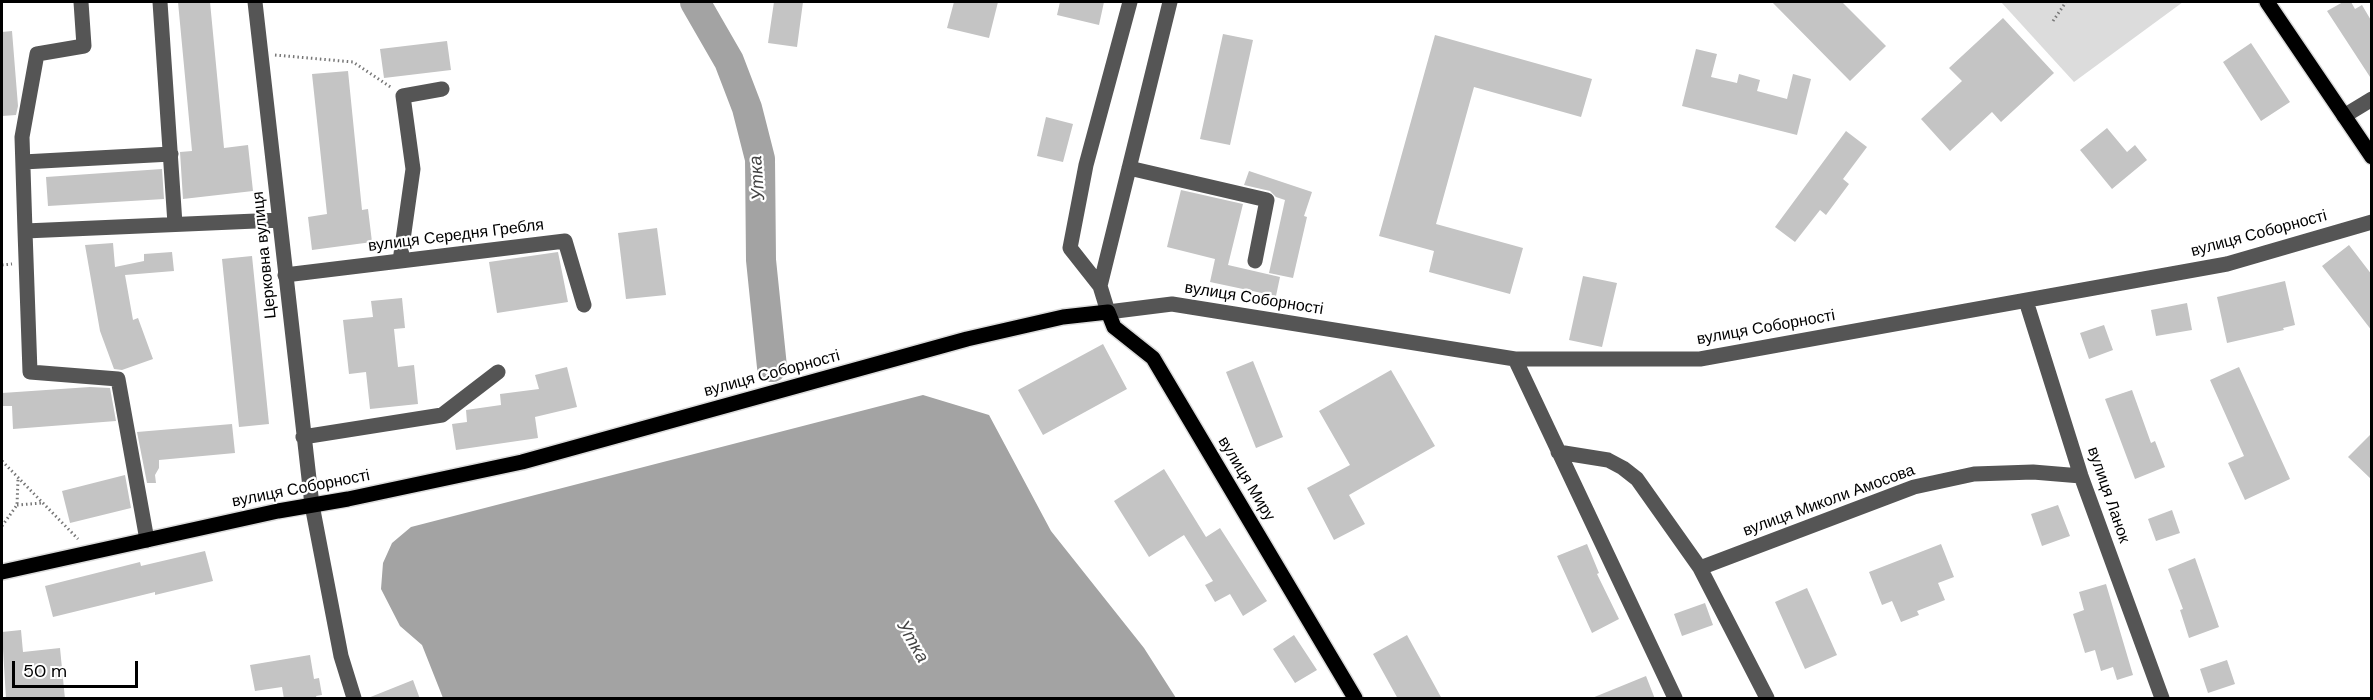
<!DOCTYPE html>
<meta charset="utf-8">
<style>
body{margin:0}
#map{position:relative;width:2373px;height:700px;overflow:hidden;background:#fff;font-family:"DM Sans",sans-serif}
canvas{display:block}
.frame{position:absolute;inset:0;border:3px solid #000;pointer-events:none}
.scale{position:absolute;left:12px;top:661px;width:126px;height:27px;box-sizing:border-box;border:3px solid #000;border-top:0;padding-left:8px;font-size:18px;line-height:21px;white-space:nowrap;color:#000;-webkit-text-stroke:4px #fff;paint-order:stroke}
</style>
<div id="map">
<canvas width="2373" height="700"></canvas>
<div class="frame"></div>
<div class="scale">50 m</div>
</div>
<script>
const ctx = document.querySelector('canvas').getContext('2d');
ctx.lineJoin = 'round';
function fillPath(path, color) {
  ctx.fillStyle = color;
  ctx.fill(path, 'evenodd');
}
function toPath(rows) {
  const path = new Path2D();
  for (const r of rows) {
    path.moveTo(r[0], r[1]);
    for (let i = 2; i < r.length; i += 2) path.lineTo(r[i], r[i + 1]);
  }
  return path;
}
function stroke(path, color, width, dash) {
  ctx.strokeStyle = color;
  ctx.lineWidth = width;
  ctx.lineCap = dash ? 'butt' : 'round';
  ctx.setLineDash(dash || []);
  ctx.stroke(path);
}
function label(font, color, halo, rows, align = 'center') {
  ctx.font = font + ' "DM Sans",sans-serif';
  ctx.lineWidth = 4.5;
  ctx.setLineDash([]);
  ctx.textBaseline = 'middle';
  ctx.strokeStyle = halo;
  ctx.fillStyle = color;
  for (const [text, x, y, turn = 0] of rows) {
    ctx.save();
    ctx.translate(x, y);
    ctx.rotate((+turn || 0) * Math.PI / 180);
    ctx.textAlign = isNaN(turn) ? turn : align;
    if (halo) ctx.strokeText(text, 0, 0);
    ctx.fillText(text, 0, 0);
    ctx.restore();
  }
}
fillPath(toPath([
 [2001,2,2183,2,2074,82]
]), '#dcdcdc');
fillPath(toPath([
 [923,395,989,415,1051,531,1144,648,1176,698,443,698,422,645,400,626,381,589,383,563,392,543,411,527]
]), '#a3a3a3');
stroke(toPath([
 [695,2,729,61,747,108,760,159,761,260,772,367]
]), '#a3a3a3', 30);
fillPath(toPath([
 [178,2,210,2,224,148,248,145,253,191,183,199,180,152,192,151],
 [774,2,803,2,797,47,768,43],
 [954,2,998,2,989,38,947,28],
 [1060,2,1104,2,1099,25,1057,15],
 [1772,2,1842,2,1886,46,1850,81],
 [2343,2,2351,2,2355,9,2362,5,2372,22,2372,80,2327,11],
 [2003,18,2054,73,2001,122,1992,112,1950,151,1921,119,1962,81,1949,68],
 [12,31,18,106,16,115,2,116,2,32],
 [1223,34,1253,40,1230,145,1200,139],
 [1435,35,1592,79,1581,117,1474,87,1436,224,1523,248,1510,294,1429,272,1434,251,1379,236],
 [447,41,451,70,384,78,380,49],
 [2251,43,2290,102,2261,121,2223,62],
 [1696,49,1717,54,1711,77,1737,83,1739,74,1760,80,1757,91,1787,99,1793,74,1811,79,1797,135,1682,106],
 [348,71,362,210,368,209,372,242,312,250,308,217,327,214,312,74],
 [1046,117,1073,124,1063,162,1037,156],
 [2107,128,2127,152,2135,145,2147,160,2112,189,2080,150],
 [1846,131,1867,147,1843,179,1849,184,1826,215,1820,210,1795,242,1775,227],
 [162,169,164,199,48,206,46,177],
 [1249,171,1312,192,1304,216,1307,217,1293,278,1269,273,1285,200,1276,197,1270,191,1244,185],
 [1181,190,1243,204,1228,265,1280,277,1276,296,1210,282,1215,259,1167,247],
 [657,228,666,295,626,299,618,233],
 [113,243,115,267,144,261,144,254,172,252,174,271,125,275,133,320,138,318,153,359,122,370,114,369,100,331,85,245],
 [2349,245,2372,275,2372,331,2322,266],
 [558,252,568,302,497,313,489,262],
 [252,256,269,424,239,427,222,259],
 [1583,276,1617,283,1602,347,1569,340],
 [2285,281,2295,325,2283,328,2284,330,2227,343,2217,297],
 [402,298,405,328,394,329,398,367,414,365,418,404,370,409,366,372,349,374,343,320,373,317,371,301],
 [2187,303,2192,330,2156,336,2151,310],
 [2104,325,2113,350,2089,359,2080,333],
 [1103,344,1127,389,1043,435,1018,390],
 [1253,361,1283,437,1256,448,1226,372],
 [567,367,577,407,535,417,538,438,456,450,452,424,467,422,466,410,501,405,500,394,539,389,535,375],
 [2239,367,2290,479,2245,500,2228,463,2244,456,2210,380],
 [1391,370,1435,446,1349,495,1365,524,1334,540,1307,488,1350,465,1319,411],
 [90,387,110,388,116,421,13,429,12,406,2,406,2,393],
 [2132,390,2151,443,2155,441,2165,467,2135,479,2105,399],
 [232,424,235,453,159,460,159,468,155,475,156,483,147,483,137,432],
 [2372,433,2372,480,2348,457],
 [1164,469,1206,537,1220,528,1267,601,1243,616,1230,594,1215,602,1205,585,1213,581,1184,535,1149,557,1114,501],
 [125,475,131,508,70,523,62,491],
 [2058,505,2070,536,2042,546,2031,514],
 [2172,510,2180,533,2156,541,2148,519],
 [1587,544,1599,573,1597,574,1619,619,1592,633,1557,556],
 [1941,544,1954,577,1938,583,1945,600,1917,611,1919,615,1901,622,1892,601,1882,605,1869,572],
 [205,551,213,581,155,595,155,592,53,617,45,586,140,562,141,566],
 [2195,558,2219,627,2189,638,2180,610,2183,609,2168,569],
 [2106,584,2133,675,2117,680,2113,667,2101,671,2095,650,2085,653,2073,614,2084,610,2079,592],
 [1807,588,1837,655,1805,669,1775,602],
 [1705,603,1713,625,1682,636,1674,614],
 [21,630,23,652,60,648,65,699,6,699,2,632],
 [1294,635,1317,670,1295,683,1273,649],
 [1407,635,1442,699,1398,699,1373,654],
 [310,655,314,679,319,678,322,695,316,696,317,699,284,699,282,687,255,691,250,665],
 [2227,660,2235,684,2208,693,2200,669],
 [1646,676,1655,699,1592,699,1592,698],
 [413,680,420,699,368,699,368,698]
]), '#c4c4c4');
const major = toPath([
 [2267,2,2372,157],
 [2,572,278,511,348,499,522,462,967,339,1063,317,1108,312,1114,327,1153,358,1355,698]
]);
stroke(major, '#dbdbdb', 18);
stroke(toPath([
 [2053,21,2066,2],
 [275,55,353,62,392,88],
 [2,265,12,264],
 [2,461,78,539],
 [17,505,42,503],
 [2,526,17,505,18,479]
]), '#777', 3, [1.5, 3]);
stroke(toPath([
 [81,2,84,46,37,54,22,137,25,231,279,220],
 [160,2,175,224],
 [255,2,312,505,341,656,354,698],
 [1130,2,1086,165,1070,248,1100,286,1108,312,1172,304,1515,359,1700,359,2227,264,2372,222],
 [2344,116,2372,99],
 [23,162,171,154],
 [1129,168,1267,200,1255,261],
 [25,231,30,372,118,379,147,540],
 [400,261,413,169,403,96,442,89],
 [285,275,565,241,584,305],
 [1100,286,1170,2],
 [2026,301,2081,476,2162,698],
 [1515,359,1675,698],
 [303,437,442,415,498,372],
 [1558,452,1608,460,1623,468,1637,479,1700,568],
 [1767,698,1700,568,1914,487,1974,474,2033,472,2081,476]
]), '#555', 15);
stroke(major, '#000', 15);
label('16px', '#000', '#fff', [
 ["вулиця Соборності",2259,234,-15],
 ["вулиця Середня Гребля",456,236,-7],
 ["Церковна вулиця",265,255,-96],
 ["вулиця Соборності",1254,299,9],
 ["вулиця Соборності",1766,328,-10],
 ["вулиця Соборності",772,374,-15],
 ["вулиця Миру",1246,479,59],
 ["вулиця Соборності",301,489,-11],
 ["вулиця Ланок",2108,495,71],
 ["вулиця Миколи Амосова",1829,501,-20]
]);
label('italic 18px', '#444', '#fff', [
 ["Утка",758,178,-94],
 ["Утка",912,642,60]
]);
</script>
